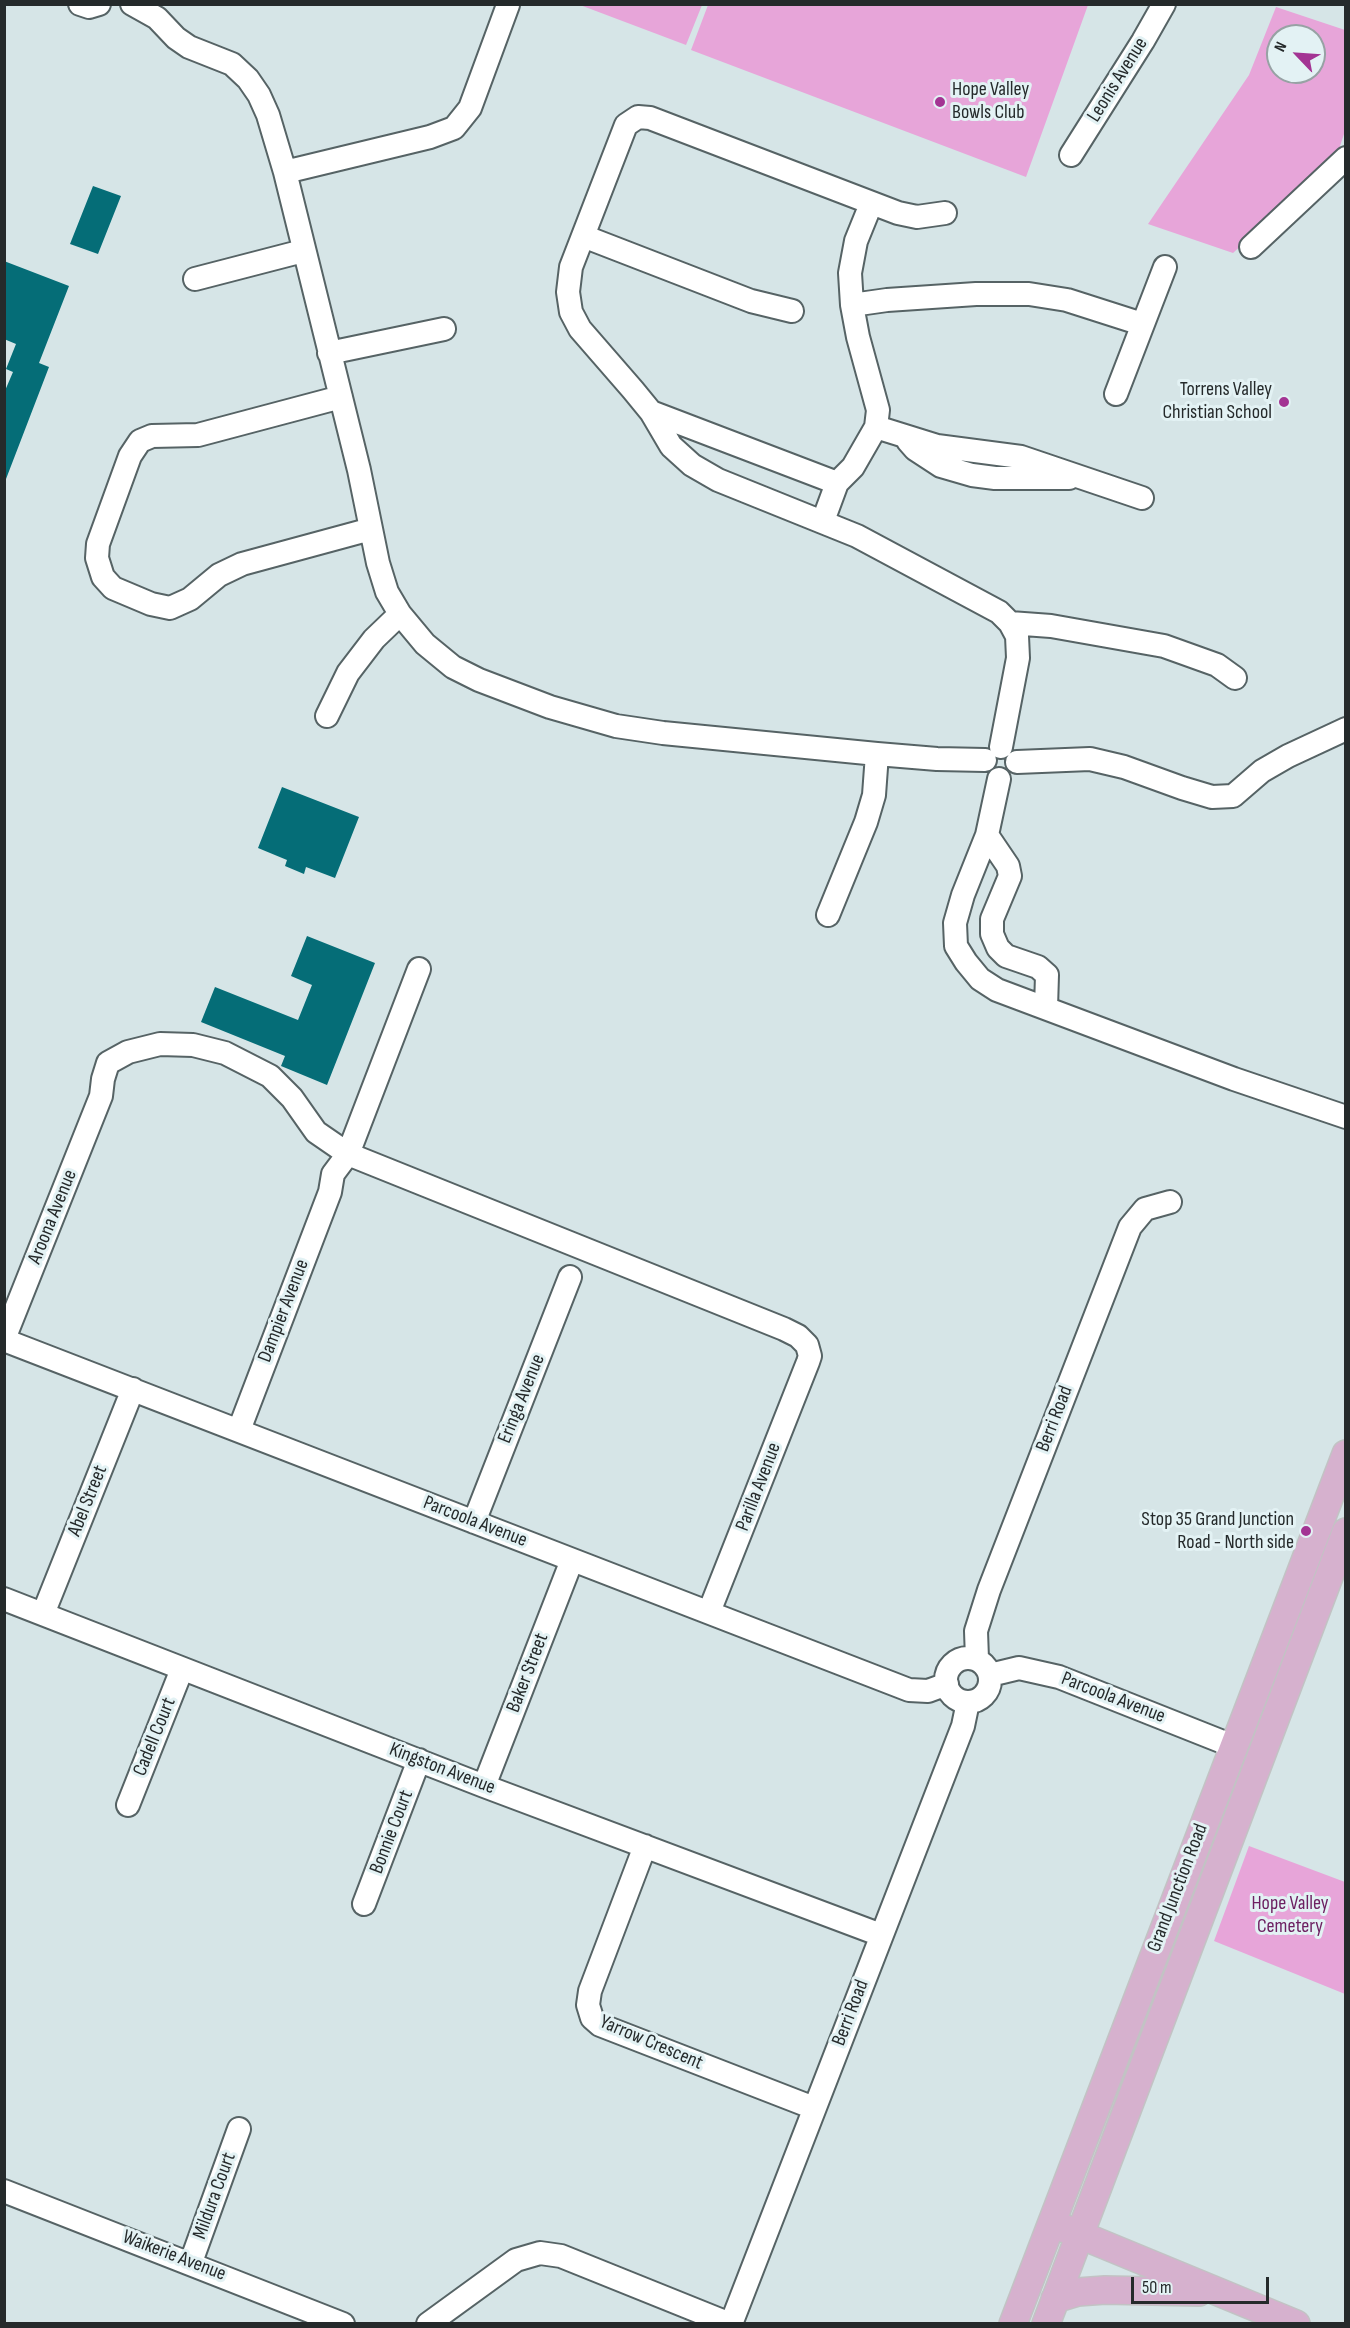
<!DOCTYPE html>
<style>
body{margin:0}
#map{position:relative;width:1350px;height:2328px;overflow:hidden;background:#d6e5e7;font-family:"Sofia Sans Condensed",sans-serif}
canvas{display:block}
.frame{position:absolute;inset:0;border:6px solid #252a2b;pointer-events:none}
.north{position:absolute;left:1266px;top:24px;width:60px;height:60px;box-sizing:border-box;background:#e3f2f4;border:2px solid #97a2a4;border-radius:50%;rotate:295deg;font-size:16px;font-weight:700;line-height:24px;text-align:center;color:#252a2b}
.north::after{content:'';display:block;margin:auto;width:21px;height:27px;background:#a33493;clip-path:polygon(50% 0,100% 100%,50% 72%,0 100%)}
.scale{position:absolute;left:1131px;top:2277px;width:138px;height:27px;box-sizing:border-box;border:3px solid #252a2b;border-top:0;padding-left:8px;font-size:18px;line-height:21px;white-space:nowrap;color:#252a2b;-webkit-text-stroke:4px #e3f2f4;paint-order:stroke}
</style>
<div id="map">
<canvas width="1350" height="2328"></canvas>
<div class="frame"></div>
<div class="north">N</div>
<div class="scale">50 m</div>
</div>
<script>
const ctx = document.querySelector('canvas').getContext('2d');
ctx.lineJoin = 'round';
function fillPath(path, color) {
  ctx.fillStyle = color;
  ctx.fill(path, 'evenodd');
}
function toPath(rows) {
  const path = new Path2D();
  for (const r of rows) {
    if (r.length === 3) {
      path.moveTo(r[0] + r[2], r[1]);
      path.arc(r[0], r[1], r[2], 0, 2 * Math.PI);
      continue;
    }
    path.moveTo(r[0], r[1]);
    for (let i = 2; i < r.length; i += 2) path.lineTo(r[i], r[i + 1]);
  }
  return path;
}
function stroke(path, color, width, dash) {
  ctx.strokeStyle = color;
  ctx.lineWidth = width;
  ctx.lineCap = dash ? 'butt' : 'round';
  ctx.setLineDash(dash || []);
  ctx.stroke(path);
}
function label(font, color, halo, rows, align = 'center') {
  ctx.font = font + ' "Sofia Sans Condensed",sans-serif';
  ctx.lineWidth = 6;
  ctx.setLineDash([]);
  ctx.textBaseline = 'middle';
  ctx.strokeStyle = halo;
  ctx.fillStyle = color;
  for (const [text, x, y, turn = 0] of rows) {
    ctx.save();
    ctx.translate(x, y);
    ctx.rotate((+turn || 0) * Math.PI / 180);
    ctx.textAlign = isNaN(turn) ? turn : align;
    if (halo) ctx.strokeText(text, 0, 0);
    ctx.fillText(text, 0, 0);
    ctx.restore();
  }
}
fillPath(toPath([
 [580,5,702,5,686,45],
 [708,5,708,4,1088,5,1026,177,691,50],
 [1276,7,1345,30,1345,131,1336,158,1233,253,1148,224,1249,75],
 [1278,36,1314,36,1314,72,1278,72],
 [1249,1846,1345,1882,1345,1994,1214,1941]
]), '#e7a5d9');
fillPath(toPath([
 [93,186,121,196,98,254,70,244],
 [4,261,69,286,39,363,49,367,6,479,4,393,13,372,6,369,16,344,4,339],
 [282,787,359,817,335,878,306,867,304,874,285,866,287,860,258,848],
 [307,936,375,963,327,1085,281,1066,285,1056,201,1022,215,987,298,1020,312,985,291,976]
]), '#056d77');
const minor = toPath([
 [80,4,89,7,99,4],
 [132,4,157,18,176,38,189,47,232,64,248,79,259,95,268,115,285,172,359,470,378,563,387,592,400,614,425,644,453,667,479,680,550,707,616,726,663,733,877,754,937,759,985,760],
 [1071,155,1143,41,1164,4],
 [285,172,430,137,454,128,470,108,508,5],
 [945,213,917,217,898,213,650,118,638,117,626,125,571,267,568,292,571,312,580,329,633,390,651,412,671,446,692,465,718,480,857,536,999,612,1010,623,1017,636,1018,658,1001,747],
 [583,236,751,301,792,311],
 [1251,247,1346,158],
 [195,279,303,251],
 [852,305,887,300,976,294,1029,294,1067,300,1142,324],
 [329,353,444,329],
 [1116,394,1165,267],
 [341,397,198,435,152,436,140,441,130,456,98,544,97,558,103,577,113,588,151,604,170,608,190,599,219,575,242,564,371,529],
 [651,412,837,483],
 [876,427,937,446,1021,457,1142,498],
 [908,441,915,449,941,466,972,475,995,478,1069,478],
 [823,521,837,483,853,467,876,427,878,410,858,337,852,305,850,273,856,241,871,204],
 [1010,623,1051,626,1164,646,1217,665,1235,678],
 [327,716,348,673,374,639,400,614],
 [1017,762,1090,759,1124,767,1182,788,1212,797,1233,796,1262,771,1288,756,1346,729],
 [999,779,987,835,963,895,955,923,956,946,966,962,980,979,997,990,1234,1079,1346,1117],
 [987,835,1008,866,1010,876,992,919,992,934,998,948,1006,956,1038,967,1047,975,1046,1008],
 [828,915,866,822,874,795,877,754],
 [4,1339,101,1096,103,1079,108,1063,128,1052,160,1044,193,1045,225,1053,270,1076,292,1098,316,1132,348,1154,419,969],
 [4,1340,909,1690,928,1691,947,1684],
 [239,1430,330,1192,333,1174,348,1154,784,1329,798,1336,807,1345,810,1356,808,1362,709,1612],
 [474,1522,570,1277],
 [4,1599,484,1786,881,1935],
 [43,1614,133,1389],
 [968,1680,22],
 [977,1659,976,1631,989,1590,1130,1227,1145,1209,1170,1202],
 [990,1675,1019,1668,1059,1677,1233,1746],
 [484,1786,572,1560],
 [128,1805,182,1669],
 [645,1846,590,1991,588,2005,592,2018,600,2025,814,2108],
 [364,1904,419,1760],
 [4,2191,343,2324],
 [191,2262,239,2129],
 [428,2324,516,2260,540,2253,561,2256,730,2324],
 [731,2324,963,1726,968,1702]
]);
const major = toPath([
 [1061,2227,1296,2324],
 [1055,2299,1078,2292,1105,2290,1199,2292],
 [1013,2324,1346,1454],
 [1046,2324,1346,1532]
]);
stroke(minor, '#566365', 26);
stroke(major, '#c2c3c4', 30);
stroke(minor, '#fff', 22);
stroke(major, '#d6b1ce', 27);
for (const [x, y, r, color] of [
 [940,102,6,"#a33493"],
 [1284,402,6,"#a33493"],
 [1306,1531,6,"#a33493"]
]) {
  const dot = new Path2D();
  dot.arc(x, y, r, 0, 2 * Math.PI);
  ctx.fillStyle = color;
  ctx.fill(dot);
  stroke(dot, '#e3f2f4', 2);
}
label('20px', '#252a2b', '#e3f2f4', [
 ["Leonis Avenue",1118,80,-58],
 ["Aroona Avenue",53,1217,-68],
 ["Dampier Avenue",284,1311,-69],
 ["Eringa Avenue",522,1399,-68],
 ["Berri Road",1055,1419,-69],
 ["Parilla Avenue",759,1487,-69],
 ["Abel Street",88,1501,-68],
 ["Parcoola Avenue",475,1522,21],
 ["Baker Street",528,1673,-69],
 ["Parcoola Avenue",1113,1698,21],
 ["Cadell Court",155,1737,-68],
 ["Kingston Avenue",442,1769,21],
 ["Bonnie Court",392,1832,-69],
 ["Grand Junction Road",1178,1888,-69],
 ["Berri Road",851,2013,-69],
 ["Yarrow Crescent",651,2043,23],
 ["Mildura Court",215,2196,-70],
 ["Waikerie Avenue",174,2256,21]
]);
label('20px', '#252a2b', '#e3f2f4', [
 ["Hope Valley",952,90,"left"],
 ["Bowls Club",952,113,"left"],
 ["Torrens Valley",1272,390],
 ["Christian School",1272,413],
 ["Stop 35 Grand Junction",1294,1520],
 ["Road - North side",1294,1543]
], 'right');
label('20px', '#6d2162', '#e3f2f4', [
 ["Hope Valley",1290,1904],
 ["Cemetery",1290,1927]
]);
</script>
